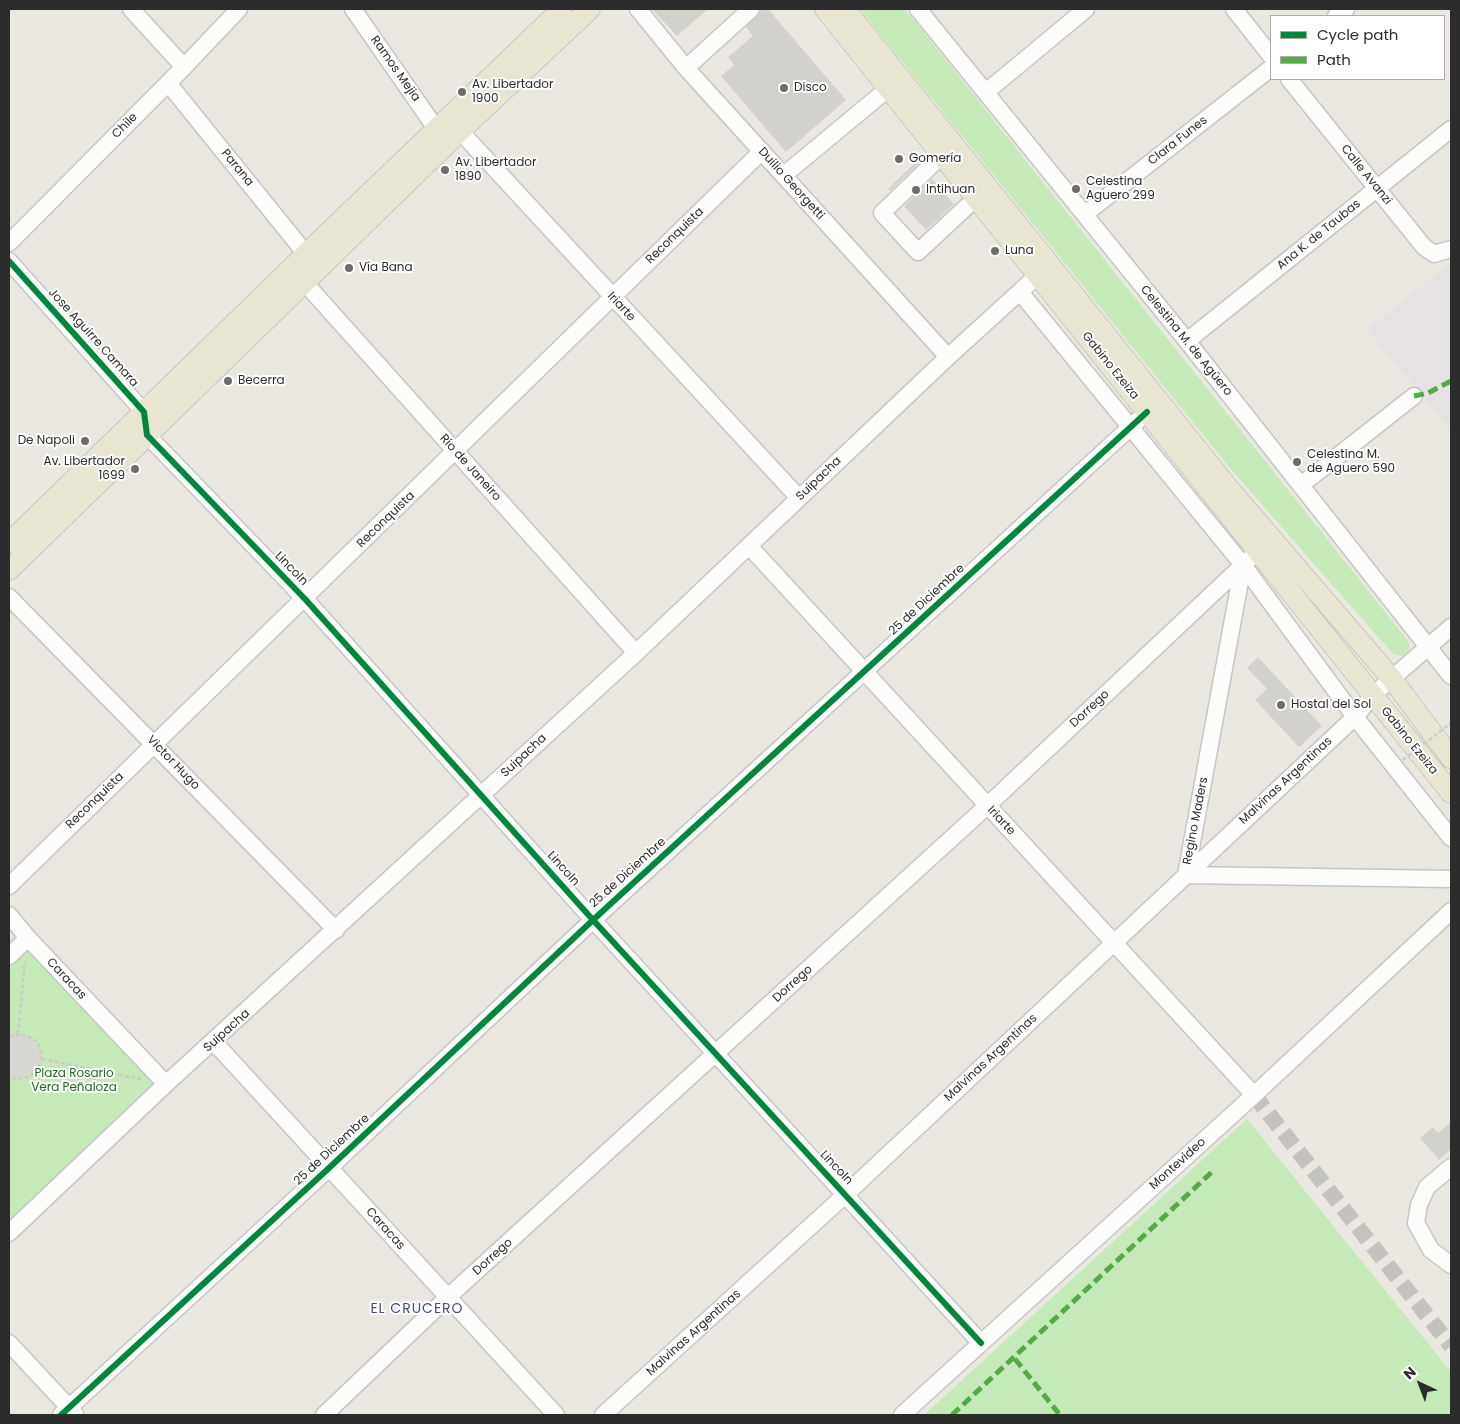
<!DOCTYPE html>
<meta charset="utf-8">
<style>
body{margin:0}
#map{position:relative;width:1460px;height:1424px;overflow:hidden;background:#eae8e1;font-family:Poppins,sans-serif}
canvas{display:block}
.frame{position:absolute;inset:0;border:10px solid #2c2c2c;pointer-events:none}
.legend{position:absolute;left:1270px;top:15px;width:175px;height:65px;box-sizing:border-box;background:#fff;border:1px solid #ababab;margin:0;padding:6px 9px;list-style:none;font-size:15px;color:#2c2c2c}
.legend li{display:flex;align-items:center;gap:10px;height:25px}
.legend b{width:25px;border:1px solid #ababab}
.north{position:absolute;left:1395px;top:1359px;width:50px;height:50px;-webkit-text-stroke:4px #fff;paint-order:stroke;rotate:317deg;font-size:14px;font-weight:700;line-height:20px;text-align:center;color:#2c2c2c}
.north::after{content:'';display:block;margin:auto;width:18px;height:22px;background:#2c2c2c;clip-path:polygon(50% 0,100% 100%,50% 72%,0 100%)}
</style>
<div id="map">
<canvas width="1460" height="1424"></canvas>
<div class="frame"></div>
<ul class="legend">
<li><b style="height:6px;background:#00873e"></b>Cycle path</li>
<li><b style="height:6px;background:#54ab44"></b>Path</li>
</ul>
<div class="north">N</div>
</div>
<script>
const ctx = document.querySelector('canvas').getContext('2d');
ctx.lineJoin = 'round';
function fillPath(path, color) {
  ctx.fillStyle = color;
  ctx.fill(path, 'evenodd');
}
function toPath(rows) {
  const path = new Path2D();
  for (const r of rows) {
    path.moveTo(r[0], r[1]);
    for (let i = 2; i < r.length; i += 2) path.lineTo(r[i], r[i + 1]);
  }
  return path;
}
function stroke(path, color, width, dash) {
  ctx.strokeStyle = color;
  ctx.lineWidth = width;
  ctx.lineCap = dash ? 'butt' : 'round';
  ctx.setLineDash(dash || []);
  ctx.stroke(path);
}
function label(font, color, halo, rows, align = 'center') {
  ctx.font = font + ' Poppins,sans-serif';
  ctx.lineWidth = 4;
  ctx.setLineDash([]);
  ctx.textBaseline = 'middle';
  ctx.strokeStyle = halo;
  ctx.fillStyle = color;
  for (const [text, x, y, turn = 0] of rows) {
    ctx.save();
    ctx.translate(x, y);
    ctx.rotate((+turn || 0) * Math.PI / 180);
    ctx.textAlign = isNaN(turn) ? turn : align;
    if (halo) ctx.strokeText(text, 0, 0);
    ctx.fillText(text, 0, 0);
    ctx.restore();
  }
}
fillPath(toPath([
 [1451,262,1451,430,1367,330]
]), '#e6e2e4');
fillPath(toPath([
 [860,9,905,9,1409,642,1409,650,1403,656,1394,655,1229,467],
 [28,938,166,1084,9,1233,9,956],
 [1247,1119,1451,1372,1451,1415,924,1415]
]), '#c5e9b8');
fillPath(toPath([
 [14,1034,21,1034,34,1039,41,1052,42,1059,36,1072,23,1079,9,1077,9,1036]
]), '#d8d6d0');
fillPath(toPath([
 [652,9,708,9,677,36],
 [763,9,768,9,846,100,786,152,721,76,734,65,728,57,753,36,746,27],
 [916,162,918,164,890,191,888,189],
 [932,179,954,204,926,230,904,206],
 [1258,657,1322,726,1299,747,1255,700,1267,689,1247,668],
 [1451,1122,1451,1149,1439,1160,1420,1138,1433,1127,1438,1133]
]), '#d3d1cc');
stroke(toPath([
 [1254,1095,1451,1346]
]), '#c4c2bd', 16, [16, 8]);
const minor = toPath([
 [131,9,184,67],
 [353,9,437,130,460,131,799,498],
 [638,9,686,68,948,357],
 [918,9,1187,341,1451,676],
 [1234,9,1271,56],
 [1336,16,1346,9],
 [686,68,751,9],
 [1289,79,1424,247,1434,254,1451,249],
 [168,83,306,254],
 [986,92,1086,9],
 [942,155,882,213,918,252,976,198],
 [784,175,890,87],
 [1085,214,1271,68],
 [9,243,184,67,239,9],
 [9,261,144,412,147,435,305,599,593,920,981,1343],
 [305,283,636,653],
 [1020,292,1243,565,1355,717,1451,838],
 [1187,341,1451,129],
 [1301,485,1414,396],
 [749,546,1254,1095],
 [1243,565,1186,875,1451,879],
 [9,597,336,930],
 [9,886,762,151],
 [9,915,28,938,166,1084],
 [9,956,28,938],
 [214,1042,556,1415],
 [1451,1167,1427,1187,1419,1205,1416,1223,1431,1250,1451,1265],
 [9,1233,166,1084,636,653,948,357,1037,276],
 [9,1343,75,1414],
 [61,1415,329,1168,593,920,1147,412],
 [324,1415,448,1297,987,806,1259,550],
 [603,1415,845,1195,1355,717,1373,695,1451,627],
 [902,1415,1254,1095,1451,911]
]);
const major = toPath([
 [825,9,1451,793],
 [845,9,1230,490,1392,679,1451,758],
 [9,543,306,254,562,9],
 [9,570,460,131,590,9]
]);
stroke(minor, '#c7c6c6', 19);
stroke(major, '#c6c5c2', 22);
stroke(toPath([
 [18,1034,25,961],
 [9,1036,21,1034,34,1039,39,1045,42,1059,36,1072,30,1077,16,1079,9,1077],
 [42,1059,141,1079]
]), '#cacac9', 2.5, [4, 2.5]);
stroke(minor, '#fcfcfa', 16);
stroke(major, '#e8e5d3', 20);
stroke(toPath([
 [1403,760,1451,723]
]), '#cacac9', 2.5, [4, 2.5]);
stroke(toPath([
 [1414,396,1428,393,1451,381],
 [1015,1359,1060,1415],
 [952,1415,1214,1170]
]), '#54ab44', 5, [10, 5]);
stroke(toPath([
 [9,261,144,412,147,435,305,599,593,920,981,1343],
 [61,1415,329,1168,593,920,1147,412]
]), '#00873e', 6);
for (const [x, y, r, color] of [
 [784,88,5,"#6e6e6b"],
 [462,92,5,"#6e6e6b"],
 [899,159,5,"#6e6e6b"],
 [445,170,5,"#6e6e6b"],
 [1076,189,5,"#6e6e6b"],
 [916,190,5,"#6e6e6b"],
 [995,251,5,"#6e6e6b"],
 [349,268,5,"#6e6e6b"],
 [228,381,5,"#6e6e6b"],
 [85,441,5,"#6e6e6b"],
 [1297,462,5,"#6e6e6b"],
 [135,469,5,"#6e6e6b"],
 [1281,705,5,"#6e6e6b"]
]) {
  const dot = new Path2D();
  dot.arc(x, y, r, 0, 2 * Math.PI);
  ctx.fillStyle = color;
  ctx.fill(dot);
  stroke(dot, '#fff', 2);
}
label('12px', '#2c2c2c', '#fff', [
 ["Ramos Mejia",395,69,55],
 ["Chile",125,126,-45],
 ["Clara Funes",1178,141,-38],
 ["Parana",237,168,51],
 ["Calle Avanzi",1366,175,51],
 ["Duilio Georgetti",791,184,48],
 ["Ana K. de Taubas",1319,235,-39],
 ["Reconquista",675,236,-44],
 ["Iriarte",621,307,47],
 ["Jose Aguirre Camara",93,338,48],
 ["Celestina M. de Agüero",1186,341,51],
 ["Gabino Ezeiza",1110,366,51],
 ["Río de Janeiro",470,468,48],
 ["Suipacha",819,479,-44],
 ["Reconquista",386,520,-44],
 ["Lincoln",291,569,46],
 ["25 de Diciembre",927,600,-43],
 ["Dorrego",1090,709,-43],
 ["Gabino Ezeiza",1409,741,51],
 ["Suipacha",524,756,-43],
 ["Victor Hugo",173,763,46],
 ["Malvinas Argentinas",1286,781,-43],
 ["Reconquista",95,801,-44],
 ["Iriarte",1001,821,47],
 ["Regino Maders",1196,821,-79],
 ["Lincoln",563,869,48],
 ["25 de Diciembre",628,873,-42],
 ["Caracas",66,979,47],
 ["Dorrego",793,984,-42],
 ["Suipacha",227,1031,-42],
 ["Malvinas Argentinas",991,1058,-43],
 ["25 de Diciembre",332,1150,-43],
 ["Montevideo",1178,1164,-42],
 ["Lincoln",836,1168,47],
 ["Caracas",385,1229,48],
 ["Dorrego",493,1257,-42],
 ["Malvinas Argentinas",694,1333,-42]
]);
label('12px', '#2c2c2c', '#fff', [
 ["Av. Libertador",472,85],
 ["1900",472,99],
 ["Disco",794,88],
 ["Gomería",909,159],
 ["Av. Libertador",455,163],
 ["1890",455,177],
 ["Celestina",1086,182],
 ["Aguero 299",1086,196],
 ["Intihuan",926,190],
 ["Luna",1005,251],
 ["Vía Bana",359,268],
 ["Becerra",238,381],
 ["De Napoli",75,441,"right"],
 ["Celestina M.",1307,455],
 ["de Aguero 590",1307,469],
 ["Av. Libertador",125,462,"right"],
 ["1699",125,476,"right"],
 ["Hostal del Sol",1291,705]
], 'left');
label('12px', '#1b7015', '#fff', [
 ["Plaza Rosario",74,1074],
 ["Vera Peñaloza",74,1088]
]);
ctx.letterSpacing = '1px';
label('14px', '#484a80', '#fff', [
 ["EL CRUCERO",417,1309]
]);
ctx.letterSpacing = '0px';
</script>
